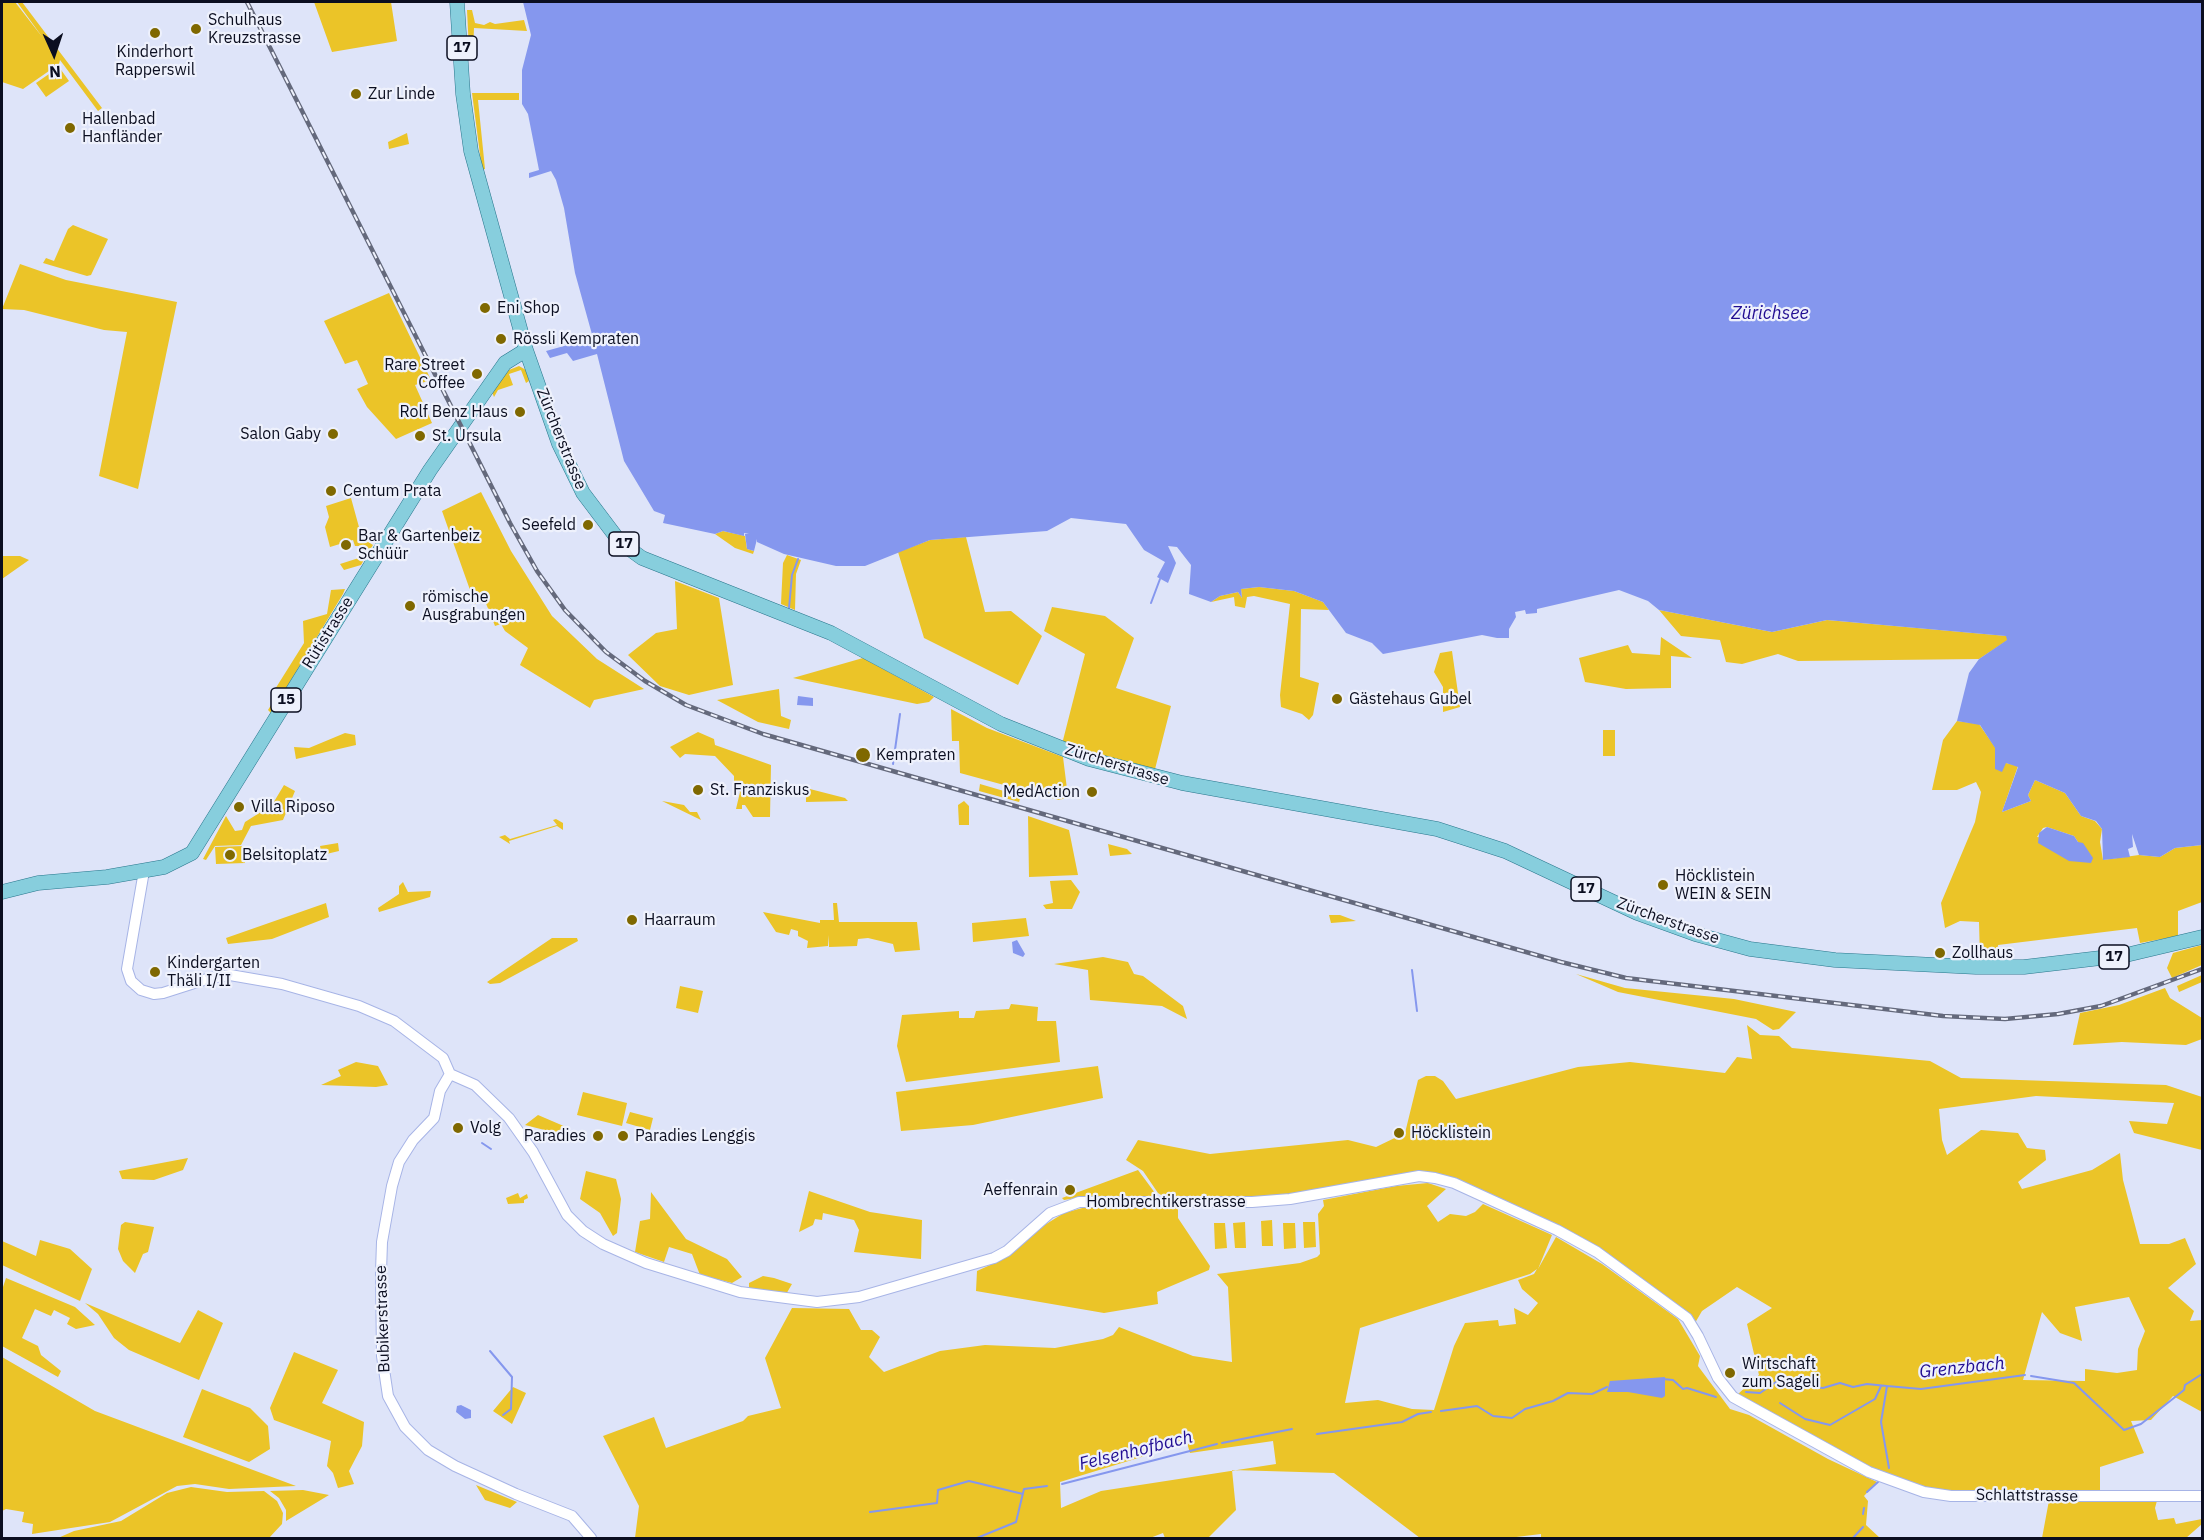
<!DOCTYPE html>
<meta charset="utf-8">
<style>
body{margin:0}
#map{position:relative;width:2204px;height:1540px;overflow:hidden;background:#dee4f9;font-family:"IBM Plex Sans",sans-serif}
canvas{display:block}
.frame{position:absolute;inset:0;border:3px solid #0b0e20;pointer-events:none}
.north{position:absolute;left:24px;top:24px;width:60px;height:60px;-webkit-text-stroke:4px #eef1fc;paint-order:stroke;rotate:177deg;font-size:16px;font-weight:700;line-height:24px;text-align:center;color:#0b0e20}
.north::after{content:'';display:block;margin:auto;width:21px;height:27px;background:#0b0e20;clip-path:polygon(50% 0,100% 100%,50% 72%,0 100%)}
</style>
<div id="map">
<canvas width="2204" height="1540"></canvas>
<div class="frame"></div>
<div class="north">N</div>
</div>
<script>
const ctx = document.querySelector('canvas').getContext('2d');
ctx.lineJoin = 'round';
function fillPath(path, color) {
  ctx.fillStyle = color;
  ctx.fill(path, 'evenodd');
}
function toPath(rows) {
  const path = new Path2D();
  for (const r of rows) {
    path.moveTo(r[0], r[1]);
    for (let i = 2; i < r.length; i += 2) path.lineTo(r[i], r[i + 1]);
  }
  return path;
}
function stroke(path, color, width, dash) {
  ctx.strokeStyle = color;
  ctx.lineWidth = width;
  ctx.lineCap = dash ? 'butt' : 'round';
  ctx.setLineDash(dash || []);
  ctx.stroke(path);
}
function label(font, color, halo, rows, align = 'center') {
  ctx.font = font + ' "IBM Plex Sans",sans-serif';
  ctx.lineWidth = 4.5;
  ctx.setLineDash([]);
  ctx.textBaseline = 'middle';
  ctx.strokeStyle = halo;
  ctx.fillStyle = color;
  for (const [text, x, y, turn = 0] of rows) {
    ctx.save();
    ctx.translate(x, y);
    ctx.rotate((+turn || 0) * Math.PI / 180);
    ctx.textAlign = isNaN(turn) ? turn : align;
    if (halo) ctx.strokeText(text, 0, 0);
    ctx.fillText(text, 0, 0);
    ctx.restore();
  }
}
fillPath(toPath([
 [2,2,15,2,43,38,17,2,22,2,102,108,98,111,60,60,59,64,23,89,2,82],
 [314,2,391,2,397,41,332,52],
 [467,10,472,10,475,23,484,25,490,22,495,24,524,20,527,31,474,28,473,52,469,50],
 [59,67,69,81,46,97,36,83],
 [472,93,519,93,519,100,478,100,485,169,482,170],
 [407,133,409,144,389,149,388,142],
 [73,225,108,239,91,275,87,276,43,263,46,258,54,261,68,229],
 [20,264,66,280,177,302,138,489,99,476,127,332,104,330,24,310,2,309],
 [389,293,431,380,415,385,432,423,396,439,367,407,357,389,368,384,357,360,345,364,324,321],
 [519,366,526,370,529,381,526,383,521,370,509,374,513,385,498,390,494,397,492,392,509,370],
 [481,492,511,551,552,616,597,659,644,689,594,700,590,708,520,665,528,648,505,631,501,624,495,626,485,601,475,604,442,511],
 [351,498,362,538,373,545,361,565,344,570,340,564,362,557,359,546,355,546,353,540,330,547,325,527,329,517,326,506],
 [723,531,745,536,747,549,754,551,753,554,735,548,715,534],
 [966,537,985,612,1011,611,1042,636,1018,685,924,638,898,552,930,540],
 [787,555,801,560,796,574,795,610,781,604,783,563],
 [2,556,20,556,29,560,2,579],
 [675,581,719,598,733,685,689,695,660,686,628,655,656,633,677,629],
 [1259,587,1294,591,1323,602,1329,610,1301,609,1300,677,1319,683,1313,715,1309,720,1302,714,1281,707,1280,695,1290,604,1254,596,1247,597,1245,608,1235,606,1234,597,1211,602,1220,596,1238,592,1242,598,1241,589],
 [345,589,343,594,271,713,268,710,273,702,272,694,304,643,303,621,327,614,331,590],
 [1052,607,1105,616,1134,638,1116,688,1171,706,1153,777,1061,748,1085,654,1044,631],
 [1659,610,1772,632,1827,620,2007,636,2008,640,1979,659,1798,661,1778,654,1742,664,1726,662,1720,640,1681,636],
 [1661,637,1692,658,1671,656,1671,688,1626,689,1585,682,1579,658,1628,645,1632,653,1660,655],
 [1452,651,1460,707,1443,712,1443,687,1434,672,1440,653],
 [863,658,934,697,929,702,917,704,793,678],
 [779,689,781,716,791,720,789,729,758,722,717,700],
 [951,709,987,728,1063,757,1068,797,1059,800,960,773,959,741,952,741],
 [1957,721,1979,724,2006,763,2018,766,2002,812,2031,801,2028,795,2035,780,2065,793,2081,816,2095,821,2102,829,2100,842,2103,860,2139,855,2160,857,2175,848,2202,845,2202,902,2178,911,2178,936,2140,943,2137,928,1998,945,1999,957,1980,959,1979,922,1960,921,1945,928,1941,903,1975,822,1981,792,1976,782,1957,790,1932,790,1943,740],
 [2047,827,2074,836,2078,842,2037,837,2043,828],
 [1603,730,1615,730,1615,756,1603,756],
 [698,732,714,739,715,745,771,765,770,817,753,817,745,805,742,805,742,809,736,809,740,792,734,785,734,776,715,756,685,754,680,758,670,747],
 [345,733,355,735,356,745,296,759,294,747,309,748],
 [980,784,1021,796,1019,802,979,791],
 [284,785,295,791,283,820,251,826,241,845,215,846,206,860,203,859,226,816,235,831,242,830,245,822,272,805],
 [806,788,845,798,848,801,806,802],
 [662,801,684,805,690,812,697,812,701,820],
 [964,801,969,806,969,825,959,825,958,805],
 [1028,816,1069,830,1078,875,1029,877],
 [556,819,563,823,563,830,557,826,509,841,510,844,499,837,505,835,510,839,557,825,553,820],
 [338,843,339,851,322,855,320,846],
 [1108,844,1127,849,1132,854,1110,856],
 [244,846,245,863,216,864,215,847],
 [1071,880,1080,892,1072,909,1046,909,1043,905,1053,903,1050,881],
 [403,882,408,892,431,891,430,897,379,912,378,908,399,894,399,886],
 [326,903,329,917,272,939,228,944,226,938],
 [833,903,837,903,839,922,917,922,920,950,895,952,893,944,868,938,858,939,857,946,829,947,829,935,828,946,807,948,808,941,798,936,798,931,791,929,789,935,776,932,763,912,820,923,820,920,834,920],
 [1329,915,1340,915,1356,921,1331,923],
 [1026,918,1029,936,973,942,972,923],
 [552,938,577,938,578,941,500,983,490,984,487,982],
 [2202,945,2202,965,2172,978,2167,968,2173,953],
 [1103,957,1128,962,1134,974,1143,976,1183,1006,1187,1019,1162,1006,1090,1000,1088,970,1054,964],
 [1576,974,1625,988,1734,999,1796,1012,1779,1029,1773,1030,1756,1019,1618,992],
 [2202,975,2202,982,2179,992,2177,986],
 [680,986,703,991,698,1013,676,1008],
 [2165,988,2170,998,2202,1018,2202,1039,2186,1045,2122,1042,2073,1045,2080,1013,2119,1005],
 [1011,1004,1038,1007,1037,1021,1056,1021,1060,1062,906,1082,897,1046,902,1015,959,1011,959,1018,974,1018,976,1011,1009,1009],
 [1747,1025,1760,1035,1779,1036,1792,1048,1930,1061,1961,1078,2166,1085,2202,1097,2202,1150,2134,1133,2129,1121,2167,1124,2174,1103,2036,1096,1939,1109,1942,1140,1947,1155,1981,1130,2018,1133,2027,1148,2045,1150,2046,1160,2018,1182,2022,1189,2092,1170,2120,1153,2123,1180,2140,1244,2169,1244,2185,1238,2196,1264,2168,1288,2194,1311,2190,1321,2202,1320,2202,1412,2173,1396,2151,1420,2131,1421,2144,1453,2100,1467,2100,1497,2158,1497,2155,1508,2158,1520,2174,1518,2176,1524,2202,1519,2202,1524,2186,1538,2042,1538,2050,1495,1951,1496,1900,1484,1738,1394,1759,1375,1747,1324,1772,1308,1737,1287,1702,1311,1695,1323,1629,1271,1447,1177,1251,1199,1166,1198,1158,1193,1143,1171,1126,1160,1138,1140,1210,1154,1348,1140,1376,1147,1405,1133,1418,1080,1426,1076,1435,1076,1443,1081,1456,1099,1578,1067,1630,1062,1725,1073,1737,1057,1752,1059],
 [2129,1297,2145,1331,2138,1349,2137,1370,2117,1373,2085,1369,2085,1381,2023,1380,2042,1312,2060,1333,2082,1341,2075,1307],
 [356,1062,378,1066,388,1085,376,1087,321,1085,341,1076,338,1070],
 [1098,1066,1103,1098,973,1125,901,1131,896,1092],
 [583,1092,627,1103,622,1126,577,1115],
 [630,1112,653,1118,650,1130,626,1123],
 [538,1115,566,1127,564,1135,525,1125],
 [188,1158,183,1170,154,1180,122,1179,119,1171],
 [1138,1170,1158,1197,1088,1196,1064,1200,1062,1198],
 [586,1171,616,1179,621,1199,617,1233,613,1236,600,1213,580,1199],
 [1428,1183,1446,1189,1427,1206,1438,1222,1450,1214,1466,1216,1475,1212,1483,1204,1552,1235,1538,1269,1556,1237,1602,1264,1678,1319,1700,1356,1698,1366,1730,1409,1749,1415,1828,1459,1877,1482,1864,1496,1868,1501,1866,1525,1880,1538,1541,1538,1541,1534,1508,1538,1420,1538,1334,1473,1232,1470,1236,1510,1208,1538,1165,1538,1163,1533,1150,1538,635,1538,639,1506,603,1436,654,1417,666,1448,743,1421,748,1416,781,1408,765,1358,792,1308,849,1309,861,1330,872,1330,880,1337,869,1357,884,1372,940,1351,985,1345,1055,1348,1103,1339,1113,1335,1119,1327,1193,1356,1232,1362,1228,1287,1217,1274,1300,1263,1317,1257,1320,1254,1318,1214,1324,1206,1323,1200,1396,1186],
 [1537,1269,1534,1274,1518,1280,1522,1289,1538,1303,1528,1315,1514,1308,1516,1324,1499,1326,1498,1320,1465,1323,1454,1346,1434,1410,1412,1409,1378,1400,1345,1403,1360,1328,1530,1274],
 [1273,1441,1276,1464,1101,1491,1061,1508,1060,1482,1187,1443,1190,1453],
 [809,1191,870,1212,922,1220,921,1259,854,1252,859,1230,854,1220,823,1213,822,1220,815,1219,813,1225,799,1232],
 [651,1192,686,1239,727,1259,742,1277,732,1283,700,1275,692,1254,669,1247,664,1262,635,1252,640,1221,650,1219],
 [518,1193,520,1198,527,1194,528,1198,524,1200,524,1203,508,1204,506,1198],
 [1086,1207,1178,1208,1178,1218,1210,1266,1209,1270,1157,1292,1158,1304,1104,1313,976,1291,977,1271,999,1261,1043,1226,1064,1213],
 [1272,1220,1273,1246,1262,1246,1261,1221],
 [125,1222,154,1227,148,1252,143,1254,135,1273,123,1261,118,1249,121,1225],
 [1245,1222,1246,1248,1235,1248,1233,1223],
 [1303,1222,1315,1222,1316,1247,1304,1248],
 [1214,1223,1225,1223,1227,1248,1215,1249],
 [1283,1223,1295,1223,1296,1248,1284,1249],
 [40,1240,70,1249,92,1269,80,1301,2,1265,2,1241,36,1256],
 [763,1276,774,1278,792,1284,785,1296,749,1290,749,1283],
 [6,1278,75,1307,95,1325,76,1329,67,1324,70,1318,54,1310,51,1316,35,1309,22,1338,38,1346,41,1355,61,1371,58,1377,2,1346,2,1290],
 [85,1303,180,1343,198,1310,223,1323,199,1380,129,1350,114,1338,98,1314],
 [294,1352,338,1370,322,1403,364,1422,362,1446,349,1471,354,1484,338,1488,333,1473,327,1466,331,1441,274,1420,270,1408],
 [2,1357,95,1411,296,1486,229,1489,195,1484,177,1486,110,1522,32,1534,33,1524,22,1522,24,1512,6,1509,2,1511],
 [513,1387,526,1393,512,1424,493,1411],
 [202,1389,250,1408,268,1426,270,1449,249,1462,183,1437],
 [476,1485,517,1502,510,1508,485,1500],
 [191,1487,227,1492,264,1491,277,1501,283,1513,282,1524,269,1538,58,1538,74,1531,121,1521,167,1493],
 [303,1490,329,1495,286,1521,286,1510,279,1498,270,1491]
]), '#ebc428');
fillPath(toPath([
 [523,2,2202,2,2202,845,2175,848,2160,857,2139,855,2132,834,2133,847,2128,849,2130,857,2103,860,2102,829,2096,821,2081,816,2065,793,2035,780,2028,795,2031,801,2002,812,2018,767,2006,763,2002,772,1995,769,1995,748,1980,725,1957,721,1969,673,1979,659,2007,640,2006,636,1827,620,1772,632,1659,610,1648,601,1619,590,1537,609,1537,613,1526,614,1525,610,1515,612,1516,617,1509,629,1509,638,1497,638,1482,635,1383,654,1372,643,1346,633,1323,602,1294,591,1259,587,1241,589,1242,598,1238,592,1220,596,1211,602,1189,594,1191,565,1177,547,1168,546,1176,563,1168,583,1157,577,1165,562,1144,550,1126,524,1071,518,1047,531,930,540,865,566,836,566,784,554,757,542,757,539,754,551,747,549,745,534,749,534,744,533,744,536,723,531,715,534,663,523,665,515,654,511,624,461,597,354,573,361,567,353,550,358,546,351,593,338,575,273,564,208,556,180,551,171,529,178,529,173,539,170,528,114,522,104,522,70,531,35],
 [798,696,813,698,813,706,797,705],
 [2047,827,2074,836,2078,842,2083,843,2093,858,2091,863,2069,861,2038,843,2039,833],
 [1017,940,1025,954,1023,957,1013,953,1012,942],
 [1665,1377,1665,1396,1662,1398,1628,1392,1607,1392,1610,1381],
 [461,1405,471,1410,471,1418,465,1419,456,1412,457,1406]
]), '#8597ee');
stroke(toPath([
 [1151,603,1160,579],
 [789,608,792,575,798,559],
 [893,764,900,714],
 [1412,970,1417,1011],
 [482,1143,491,1149],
 [490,1351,512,1377,511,1409,503,1415],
 [2031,1376,2074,1383,2124,1430,2141,1424,2184,1390,2185,1385,2202,1374],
 [1663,1379,1673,1380,1683,1389,1687,1388,1716,1397],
 [1746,1392,1760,1393,1776,1382,1823,1388,1840,1383,1853,1387,1867,1384,1887,1386],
 [1780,1403,1805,1419,1830,1425,1875,1399,1881,1386],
 [1441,1411,1477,1406,1493,1416,1512,1418,1525,1409,1553,1401,1568,1393,1592,1394,1607,1387],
 [1317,1434,1402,1422,1418,1414,1431,1412],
 [1222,1443,1292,1429],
 [1889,1468,1881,1422,1887,1386,1921,1389,2025,1375],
 [1062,1484,1217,1444],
 [1867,1492,1878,1482],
 [870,1512,937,1503,938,1490,969,1481,1023,1494],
 [1863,1514,1864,1508],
 [977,1538,1016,1522,1024,1489,1047,1486],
 [1853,1538,1863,1527]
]), '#8597ee', 2);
const tertiary = toPath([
 [144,871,127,969,131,981,141,990,154,994,163,993,210,978,230,975,282,984,359,1006,394,1021,443,1058,450,1074],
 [450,1074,475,1085,509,1118,533,1152,567,1215,583,1231,603,1244,646,1263,740,1292,817,1302,859,1297,994,1258,1007,1251,1050,1213,1079,1202,1252,1202,1290,1199,1419,1176,1435,1178,1454,1183,1557,1230,1597,1252,1687,1318,1698,1336,1718,1378,1733,1397,1869,1472,1924,1492,1951,1496,2202,1496],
 [450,1074,440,1091,434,1118,413,1140,399,1162,392,1186,382,1242,381,1272,382,1356,388,1396,405,1427,428,1450,455,1466,516,1494,572,1516,591,1538]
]);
const primary = toPath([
 [457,2,463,94,471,151,526,350,559,444,583,493,620,542,642,558,831,633,1001,724,1089,759,1182,783,1437,829,1505,851,1637,913,1695,934,1750,949,1835,960,1976,967,2024,967,2126,955,2202,937],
 [2,892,38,883,107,877,164,867,192,853,430,470,505,363,526,350]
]);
stroke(tertiary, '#a7b4e6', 12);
stroke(primary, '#28768c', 15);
stroke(tertiary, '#fff', 10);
stroke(primary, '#87cedd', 14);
const rail = toPath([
 [247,2,510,523,537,571,565,610,606,652,645,681,686,705,763,734,1561,962,1626,978,1943,1016,2005,1019,2058,1014,2101,1006,2202,969]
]);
stroke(rail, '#64697c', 4.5);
stroke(rail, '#eef1fc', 2, [7]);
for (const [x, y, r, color] of [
 [196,29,6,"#7f6800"],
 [155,33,6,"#7f6800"],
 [356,94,6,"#7f6800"],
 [70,128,6,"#7f6800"],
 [485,308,6,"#7f6800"],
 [501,339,6,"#7f6800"],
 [477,374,6,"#7f6800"],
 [520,412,6,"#7f6800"],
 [333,434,6,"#7f6800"],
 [420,436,6,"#7f6800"],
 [331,491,6,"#7f6800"],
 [588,525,6,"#7f6800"],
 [346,545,6,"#7f6800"],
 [410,606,6,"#7f6800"],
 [1337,699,6,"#7f6800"],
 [863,755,8,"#7f6800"],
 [698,790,6,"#7f6800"],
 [1092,792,6,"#7f6800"],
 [239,807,6,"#7f6800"],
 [230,855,6,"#7f6800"],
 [1663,885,6,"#7f6800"],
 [632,920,6,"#7f6800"],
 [1940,953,6,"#7f6800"],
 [155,972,6,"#7f6800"],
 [458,1128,6,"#7f6800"],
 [1399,1133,6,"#7f6800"],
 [598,1136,6,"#7f6800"],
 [623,1136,6,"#7f6800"],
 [1070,1190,6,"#7f6800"],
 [1730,1373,6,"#7f6800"]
]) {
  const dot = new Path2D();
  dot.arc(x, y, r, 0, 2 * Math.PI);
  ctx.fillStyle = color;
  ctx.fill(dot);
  stroke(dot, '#eef1fc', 2);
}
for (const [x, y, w] of [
 [462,48,30],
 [624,544,30],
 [286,700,30],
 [1586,889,30],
 [2114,957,30]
]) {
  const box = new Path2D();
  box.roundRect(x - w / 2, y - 12, w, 24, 4.5);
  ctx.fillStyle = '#eef1fc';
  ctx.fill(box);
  stroke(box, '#0b0e20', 1.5);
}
label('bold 15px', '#0b0e20', null, [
 ["17",462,48],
 ["17",624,544],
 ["15",286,700],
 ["17",1586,889],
 ["17",2114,957]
]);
label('16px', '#0b0e20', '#eef1fc', [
 ["Schulhaus",208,20],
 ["Kreuzstrasse",208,38],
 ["Kinderhort",155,52,"center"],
 ["Rapperswil",155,70,"center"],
 ["Zur Linde",368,94],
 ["Hallenbad",82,119],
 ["Hanfländer",82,137],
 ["Eni Shop",497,308],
 ["Rössli Kempraten",513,339],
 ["Rare Street",465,365,"right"],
 ["Coffee",465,383,"right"],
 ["Rolf Benz Haus",508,412,"right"],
 ["Salon Gaby",321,434,"right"],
 ["St. Ursula",432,436],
 ["Centum Prata",343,491],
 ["Seefeld",576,525,"right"],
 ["Bar & Gartenbeiz",358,536],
 ["Schüür",358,554],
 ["römische",422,597],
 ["Ausgrabungen",422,615],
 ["Gästehaus Gubel",1349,699],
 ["Kempraten",876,755],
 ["St. Franziskus",710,790],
 ["MedAction",1080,792,"right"],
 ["Villa Riposo",251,807],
 ["Belsitoplatz",242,855],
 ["Höcklistein",1675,876],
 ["WEIN & SEIN",1675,894],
 ["Haarraum",644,920],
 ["Zollhaus",1952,953],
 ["Kindergarten",167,963],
 ["Thäli I/II",167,981],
 ["Volg",470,1128],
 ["Höcklistein",1411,1133],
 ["Paradies",586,1136,"right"],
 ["Paradies Lenggis",635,1136],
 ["Aeffenrain",1058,1190,"right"],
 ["Wirtschaft",1742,1364],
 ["zum Sageli",1742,1382]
], 'left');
label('16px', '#0b0e20', '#eef1fc', [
 ["Zürcherstrasse",561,439,68],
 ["Rütistrasse",328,633,-58],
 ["Zürcherstrasse",1117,765,17],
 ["Zürcherstrasse",1668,921,20],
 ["Hombrechtikerstrasse",1166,1202],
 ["Bubikerstrasse",383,1319,-92],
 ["Schlattstrasse",2027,1496,1]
]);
label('italic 18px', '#210d92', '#eef1fc', [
 ["Zürichsee",1770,314],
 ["Grenzbach",1962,1368,-6],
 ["Felsenhofbach",1136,1451,-14]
]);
</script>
